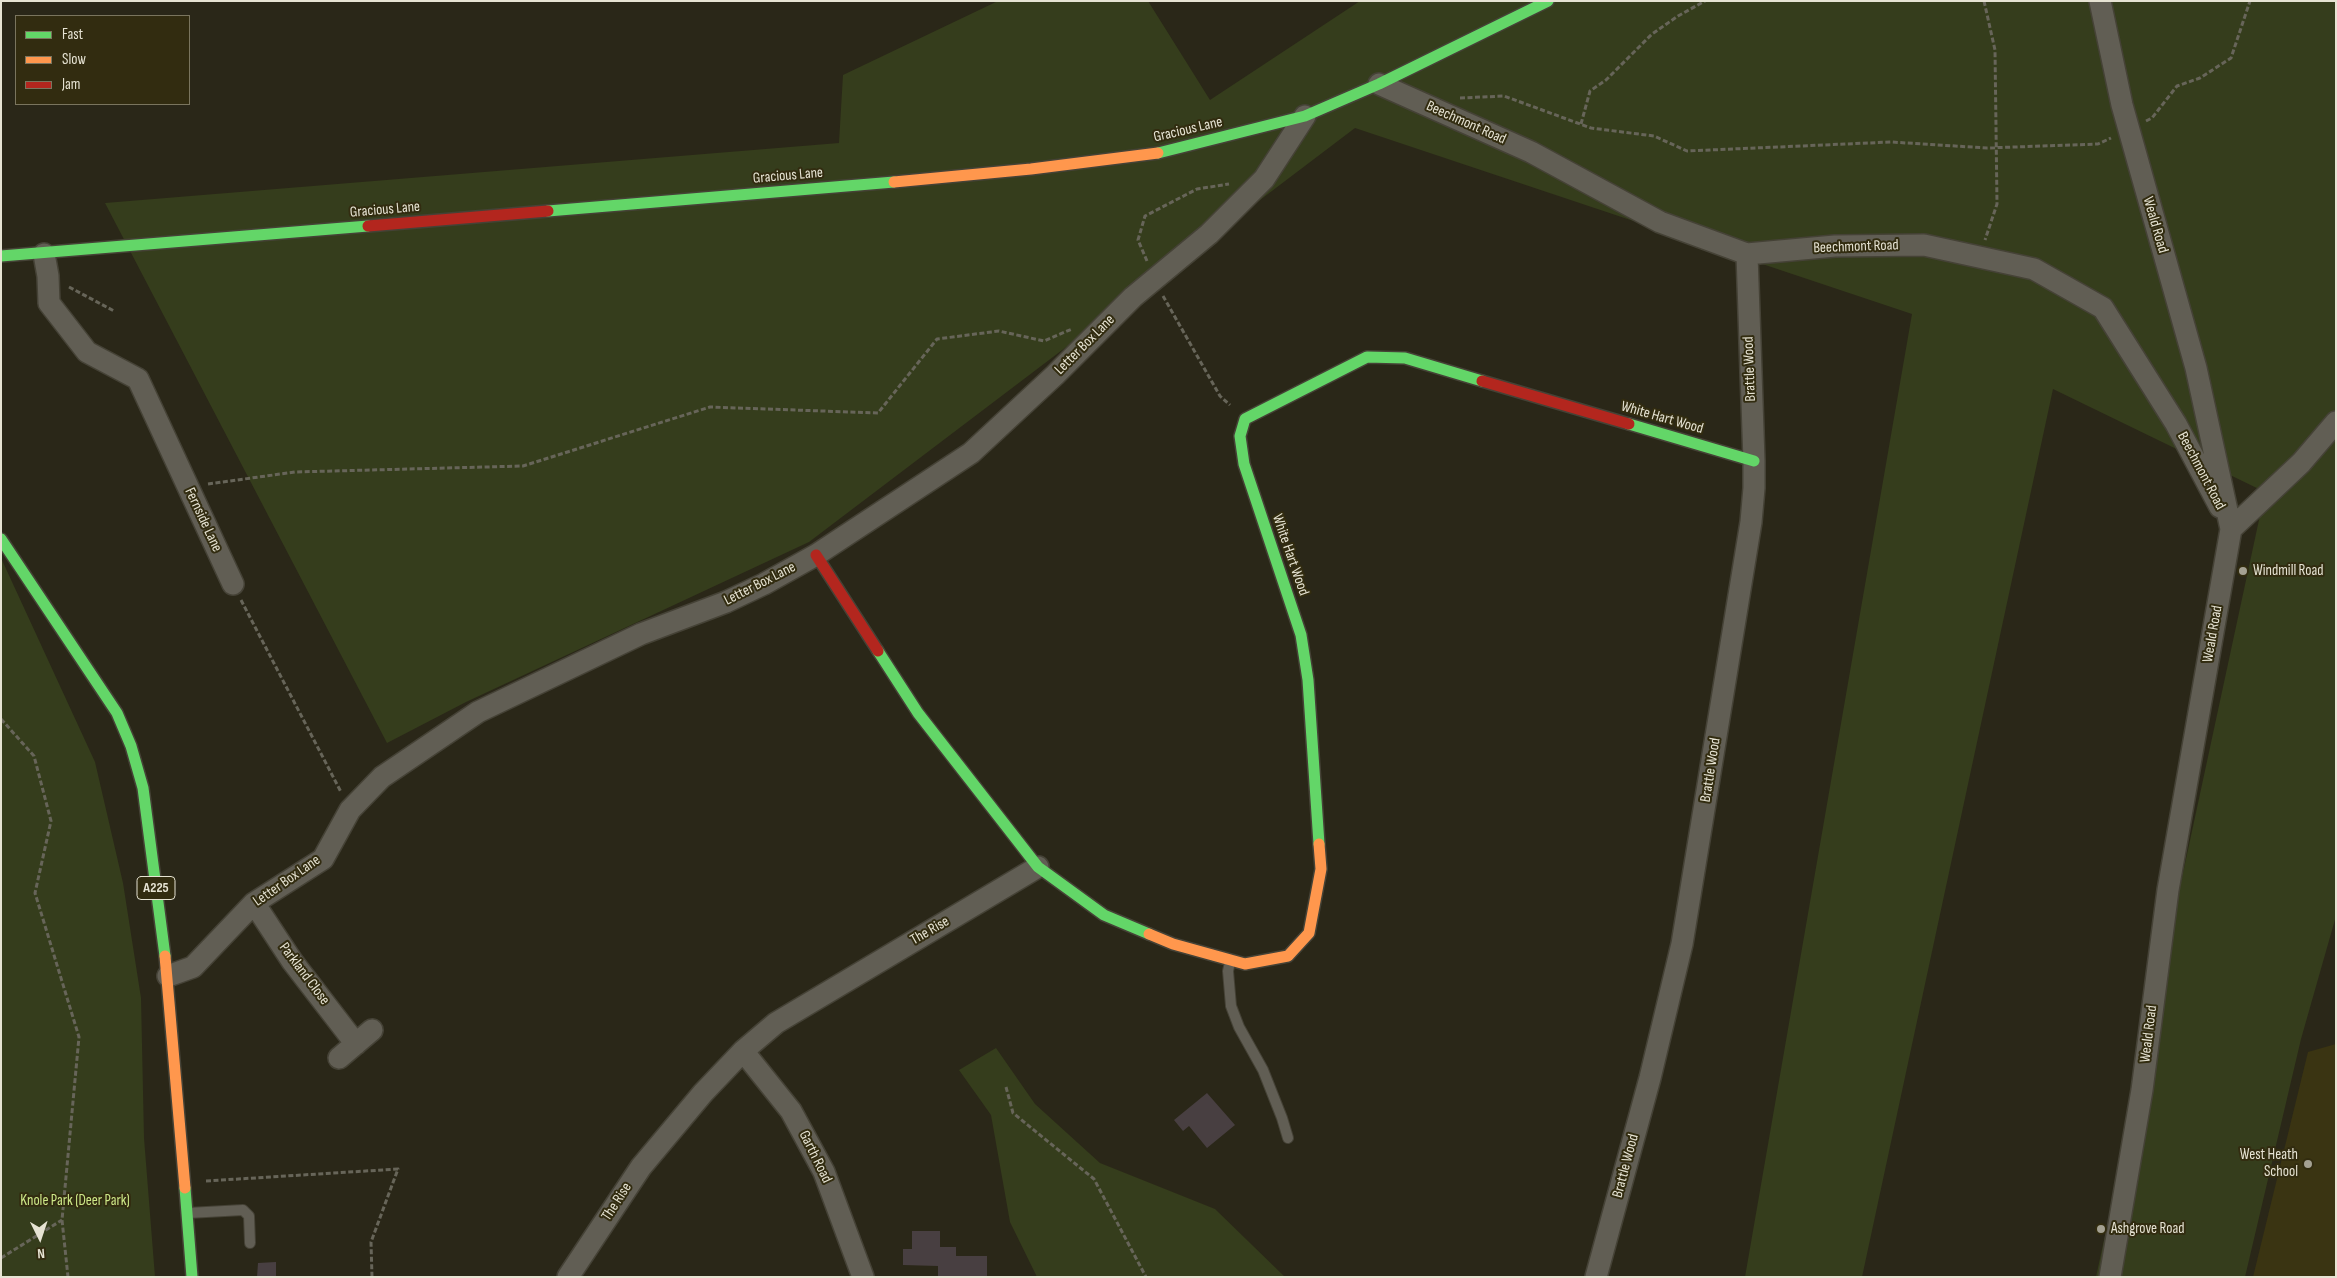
<!DOCTYPE html>
<style>
body{margin:0}
#map{position:relative;width:2337px;height:1278px;overflow:hidden;background:#2a2718;font-family:"Sofia Sans Condensed",sans-serif}
canvas{display:block}
.frame{position:absolute;inset:0;border:2px solid #e6e3d3;pointer-events:none}
.legend{position:absolute;left:15px;top:15px;width:175px;height:90px;box-sizing:border-box;background:#322c10;border:1px solid #7a755e;margin:0;padding:6px 9px;list-style:none;font-size:15px;color:#e6e3d3}
.legend li{display:flex;align-items:center;gap:10px;height:25px}
.legend b{width:25px;border:1px solid #7a755e}
.north{position:absolute;left:15px;top:1213px;width:50px;height:50px;-webkit-text-stroke:4px #322c10;paint-order:stroke;rotate:176deg;font-size:14px;font-weight:700;line-height:20px;text-align:center;color:#e6e3d3}
.north::after{content:'';display:block;margin:auto;width:18px;height:22px;background:#e6e3d3;clip-path:polygon(50% 0,100% 100%,50% 72%,0 100%)}
</style>
<div id="map">
<canvas width="2337" height="1278"></canvas>
<div class="frame"></div>
<ul class="legend">
<li><b style="height:6px;background:#63d668"></b>Fast</li>
<li><b style="height:6px;background:#ff974d"></b>Slow</li>
<li><b style="height:6px;background:#b3261e"></b>Jam</li>
</ul>
<div class="north">N</div>
</div>
<script>
const ctx = document.querySelector('canvas').getContext('2d');
ctx.lineJoin = 'round';
function fillPath(path, color) {
  ctx.fillStyle = color;
  ctx.fill(path, 'evenodd');
}
function toPath(rows) {
  const path = new Path2D();
  for (const r of rows) {
    path.moveTo(r[0], r[1]);
    for (let i = 2; i < r.length; i += 2) path.lineTo(r[i], r[i + 1]);
  }
  return path;
}
function stroke(path, color, width, dash) {
  ctx.strokeStyle = color;
  ctx.lineWidth = width;
  ctx.lineCap = dash ? 'butt' : 'round';
  ctx.setLineDash(dash || []);
  ctx.stroke(path);
}
function label(font, color, halo, rows, align = 'center') {
  ctx.font = font + ' "Sofia Sans Condensed",sans-serif';
  ctx.lineWidth = 4;
  ctx.setLineDash([]);
  ctx.textBaseline = 'middle';
  ctx.strokeStyle = halo;
  ctx.fillStyle = color;
  for (const [text, x, y, turn = 0] of rows) {
    ctx.save();
    ctx.translate(x, y);
    ctx.rotate((+turn || 0) * Math.PI / 180);
    ctx.textAlign = isNaN(turn) ? turn : align;
    if (halo) ctx.strokeText(text, 0, 0);
    ctx.fillText(text, 0, 0);
    ctx.restore();
  }
}
fillPath(toPath([
 [2336,1044,2336,1277,2253,1277,2308,1052]
]), '#3a3412');
fillPath(toPath([
 [998,1,1148,1,1210,100,1360,1,2336,1,2336,916,2301,1039,2245,1277,2096,1277,2265,492,2053,389,1862,1277,1745,1277,1912,314,1355,128,809,542,466,702,387,743,105,203,839,143,843,75],
 [1,558,95,762,123,883,141,998,144,1138,155,1277,1,1277],
 [996,1048,1035,1104,1100,1163,1215,1209,1285,1277,1037,1277,1010,1222,991,1115,959,1070]
]), '#353d1c');
fillPath(toPath([
 [1207,1093,1235,1125,1207,1148,1189,1126,1183,1131,1174,1120],
 [912,1231,940,1231,940,1247,956,1247,956,1256,987,1256,987,1277,938,1277,938,1266,903,1265,903,1249,912,1249],
 [276,1262,276,1277,257,1277,258,1263]
]), '#483f41');
const lane = toPath([
 [1230,962,1228,971,1231,1006,1239,1027,1263,1070,1282,1118,1288,1138],
 [188,1213,243,1210,249,1216,250,1243]
]);
const street = toPath([
 [2100,1,2122,105,2196,368,2231,529,2168,890,2142,1090,2110,1277],
 [1379,84,1531,152,1660,222,1747,254,1835,246,1924,245,2034,269,2103,308,2176,424,2220,507],
 [44,254,48,276,49,303,87,352,138,379,233,584],
 [2231,529,2301,463,2336,422],
 [254,903,292,961,356,1044],
 [168,976,193,967,254,903,323,859,350,810,382,777,478,712,641,634,726,602,764,584,816,555,971,453,1055,375,1133,297,1209,234,1264,179,1305,116],
 [743,1051,791,1111,824,1172,863,1277],
 [339,1058,372,1030],
 [568,1277,641,1167,703,1093,743,1051,776,1023,1038,867],
 [1596,1277,1650,1078,1682,944,1751,522,1754,488,1754,461,1747,254]
]);
const fast = toPath([
 [1158,153,1305,116,1379,84,1548,1],
 [548,211,894,182],
 [1,256,368,226],
 [1629,424,1754,461],
 [1,539,117,713,131,746,143,788,165,956],
 [878,651,918,713,1038,867,1104,915,1149,934],
 [1319,844,1308,680,1301,635,1244,464,1240,436,1245,419,1367,357,1405,358,1482,381],
 [185,1188,192,1277]
]);
const slow = toPath([
 [894,182,1031,169,1158,153],
 [1149,934,1173,944,1245,964,1288,956,1309,933,1321,869,1319,844],
 [165,956,185,1188]
]);
const jam = toPath([
 [368,226,548,211],
 [1482,381,1629,424],
 [816,555,878,651]
]);
stroke(lane, '#454236', 12);
stroke(street, '#454236', 24);
stroke(fast, '#454236', 14);
stroke(slow, '#454236', 14);
stroke(jam, '#454236', 14);
stroke(toPath([
 [1984,1,1995,50,1997,204,1985,240],
 [1460,98,1504,96,1591,128,1654,136,1687,151,1891,142,1987,148,2098,144,2111,138],
 [2146,121,2152,118,2177,86,2200,78,2231,58,2250,1],
 [1581,124,1590,91,1606,80,1652,34,1678,16,1705,1],
 [1147,261,1138,240,1145,216,1197,189,1229,184],
 [69,287,114,311],
 [1163,296,1220,396,1230,405],
 [208,484,295,472,523,466,710,407,878,413,937,339,999,331,1044,341,1072,329],
 [241,600,341,792],
 [1,719,34,756,51,821,35,893,79,1037,62,1220,68,1277],
 [1006,1087,1013,1113,1094,1179,1146,1277],
 [206,1181,398,1169,371,1242,372,1277],
 [1,1258,62,1220]
]), '#676559', 3, [5, 2.5]);
stroke(lane, '#615e54', 10);
stroke(street, '#615e54', 21);
stroke(fast, '#63d668', 11);
stroke(slow, '#ff974d', 11);
stroke(jam, '#b3261e', 11);
for (const [x, y, r, color] of [
 [2243,571,5,"#a4a192"],
 [2308,1164,5,"#a4a192"],
 [2101,1229,5,"#a4a192"]
]) {
  const dot = new Path2D();
  dot.arc(x, y, r, 0, 2 * Math.PI);
  ctx.fillStyle = color;
  ctx.fill(dot);
  stroke(dot, '#322c10', 2);
}
for (const [x, y, w] of [
 [156,888,38]
]) {
  const box = new Path2D();
  box.roundRect(x - w / 2, y - 11.5, w, 23, 4);
  ctx.fillStyle = '#322c10';
  ctx.fill(box);
  stroke(box, '#e6e3d3', 1);
}
label('bold 14px', '#e6e3d3', null, [
 ["A225",156,888]
]);
label('15px', '#e6e3d3', '#322c10', [
 ["Beechmont Road",1466,123,24],
 ["Gracious Lane",1188,130,-13],
 ["Gracious Lane",788,176,-5],
 ["Gracious Lane",385,210,-5],
 ["Weald Road",2155,225,74],
 ["Beechmont Road",1856,247,-2],
 ["Letter Box Lane",1085,345,-45],
 ["Brattle Wood",1750,369,-92],
 ["White Hart Wood",1662,418,16],
 ["Beechmont Road",2201,471,62],
 ["Fernside Lane",203,520,65],
 ["White Hart Wood",1290,555,71],
 ["Letter Box Lane",760,584,-27],
 ["Weald Road",2213,634,-80],
 ["Brattle Wood",1711,770,-81],
 ["Letter Box Lane",287,881,-35],
 ["The Rise",930,931,-30],
 ["Parkland Close",304,974,53],
 ["Weald Road",2149,1034,-83],
 ["Garth Road",815,1157,64],
 ["Brattle Wood",1626,1166,-75],
 ["The Rise",617,1202,-57]
]);
label('15px', '#e6e3d3', '#322c10', [
 ["Windmill Road",2253,571],
 ["West Heath",2298,1155,"right"],
 ["School",2298,1172,"right"],
 ["Ashgrove Road",2111,1229]
], 'left');
label('15px', '#cde888', '#322c10', [
 ["Knole Park (Deer Park)",75,1201]
]);
</script>
